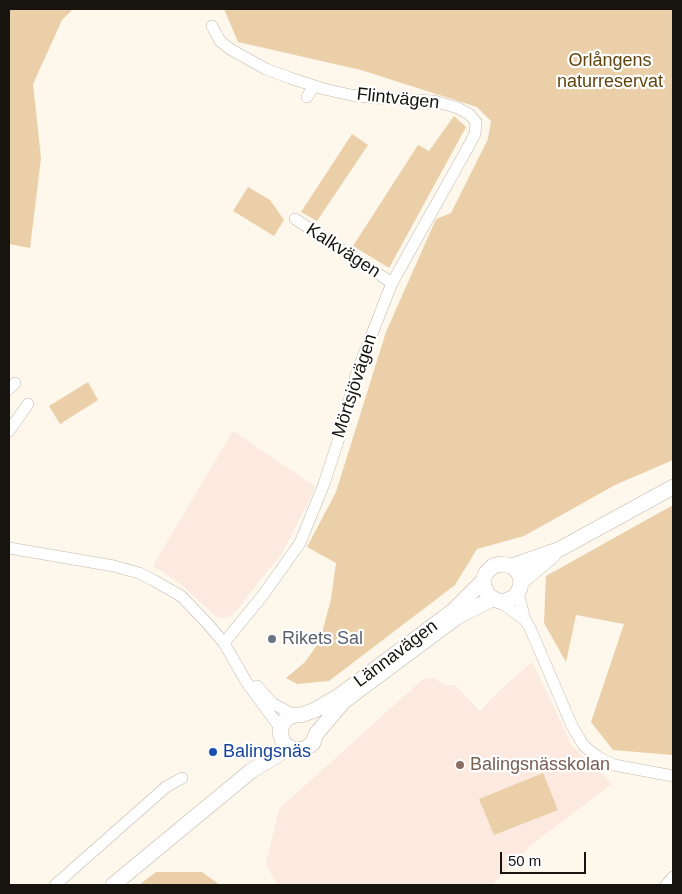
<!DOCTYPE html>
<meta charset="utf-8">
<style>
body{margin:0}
#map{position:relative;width:682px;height:894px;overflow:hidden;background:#fef7ec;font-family:Arial,sans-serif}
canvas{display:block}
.frame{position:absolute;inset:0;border:10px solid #171410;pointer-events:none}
.scale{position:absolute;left:500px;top:852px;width:86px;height:22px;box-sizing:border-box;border:2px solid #171410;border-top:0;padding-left:6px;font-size:15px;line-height:18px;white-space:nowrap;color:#171410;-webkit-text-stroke:4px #fff;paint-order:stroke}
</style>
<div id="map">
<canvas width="682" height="894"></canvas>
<div class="frame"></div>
<div class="scale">50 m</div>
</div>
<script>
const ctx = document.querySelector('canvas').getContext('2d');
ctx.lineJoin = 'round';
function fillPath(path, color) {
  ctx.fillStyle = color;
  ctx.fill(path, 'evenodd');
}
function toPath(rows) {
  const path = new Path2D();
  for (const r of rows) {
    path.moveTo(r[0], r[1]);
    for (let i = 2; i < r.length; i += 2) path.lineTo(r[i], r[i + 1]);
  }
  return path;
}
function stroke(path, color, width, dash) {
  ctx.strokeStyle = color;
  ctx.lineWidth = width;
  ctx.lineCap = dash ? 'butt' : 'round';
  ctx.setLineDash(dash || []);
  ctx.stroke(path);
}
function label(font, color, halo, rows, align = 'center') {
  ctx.font = font + ' Arial,sans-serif';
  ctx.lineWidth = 4.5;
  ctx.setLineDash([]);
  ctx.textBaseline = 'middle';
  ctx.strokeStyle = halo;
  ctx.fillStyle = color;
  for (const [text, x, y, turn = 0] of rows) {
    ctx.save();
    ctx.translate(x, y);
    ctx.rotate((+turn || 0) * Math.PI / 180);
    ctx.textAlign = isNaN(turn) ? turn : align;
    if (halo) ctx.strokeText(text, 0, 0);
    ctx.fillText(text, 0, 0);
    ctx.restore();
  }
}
fillPath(toPath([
 [233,431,315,486,311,497,281,555,263,576,238,609,229,617,220,618,213,614,182,585,153,566],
 [532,662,572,746,612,784,530,846,492,885,277,885,266,864,279,809,423,679,434,678,444,685,455,685,480,711,499,691]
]), '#fce9e0');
fillPath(toPath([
 [9,9,73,9,62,20,33,84,41,158,30,248,9,244],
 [224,9,673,9,673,460,615,485,524,536,477,549,455,585,329,681,297,684,286,678,305,662,320,641,331,599,336,563,307,547,336,492,386,332,436,219,451,213,488,139,491,121,477,107,361,70,238,42],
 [454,116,466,127,389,268,353,246,418,145,429,151],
 [352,134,368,145,317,221,301,212],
 [248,187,270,200,284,220,274,236,233,211],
 [88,382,98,400,60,424,49,406],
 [673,505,673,755,613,750,591,722,624,624,576,615,566,662,544,623,546,576],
 [543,773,558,810,494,835,479,799],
 [156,872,202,872,220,885,139,885]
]), '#eacfa8');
const minor = toPath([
 [212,26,220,41,230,49,266,69,290,78,324,89,351,95,376,98,434,101,458,108,469,114,476,122,475,134,467,149,392,283,357,372,339,438,324,484,300,543,263,595,224,643],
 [307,97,314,86],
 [295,219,392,283],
 [9,389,15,383],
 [9,431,28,404],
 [9,548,114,566,139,573,153,580,181,596,207,623,224,643,247,683,281,729],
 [518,593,525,620,530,628,572,726,584,746,598,757,614,765,673,776],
 [499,601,525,620],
 [257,686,272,703,294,715],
 [55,885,166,787,182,778],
 [666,885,673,877]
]);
const secondary = toPath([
 [512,566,560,549,673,487],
 [483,581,484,587,489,596,496,600,503,602,515,597,520,588,521,582,519,573,512,566,501,564,493,566,486,573,483,581,453,611,339,696,315,710,301,715,294,715,286,719,282,725,280,732,283,743,294,750,305,749,313,743,316,734,344,701,457,617,492,599],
 [521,582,553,555],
 [113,885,251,771,289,748]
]);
stroke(minor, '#c1b8ab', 12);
stroke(secondary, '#c1b8ab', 16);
stroke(minor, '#fff', 11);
stroke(secondary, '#fff', 15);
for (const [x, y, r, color] of [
 [272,639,5,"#6b7280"],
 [213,752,5,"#1a4fb4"],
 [460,765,5,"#8d6e63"]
]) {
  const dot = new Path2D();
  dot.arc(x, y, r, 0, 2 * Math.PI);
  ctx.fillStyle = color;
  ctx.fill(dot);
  stroke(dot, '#fff', 2);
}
label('18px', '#62440e', '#fff', [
 ["Orlångens",610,61],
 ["naturreservat",610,82]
]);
label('18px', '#171410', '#fff', [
 ["Flintvägen",398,99,6],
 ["Kalkvägen",343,251,33],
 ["Mörtsjövägen",355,386,-72],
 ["Lännavägen",396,654,-37]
]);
label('18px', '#5b616d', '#fff', [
 ["Rikets Sal",282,639]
], 'left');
label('18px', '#164399', '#fff', [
 ["Balingsnäs",223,752]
], 'left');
label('18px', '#785e54', '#fff', [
 ["Balingsnässkolan",470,765]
], 'left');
</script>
